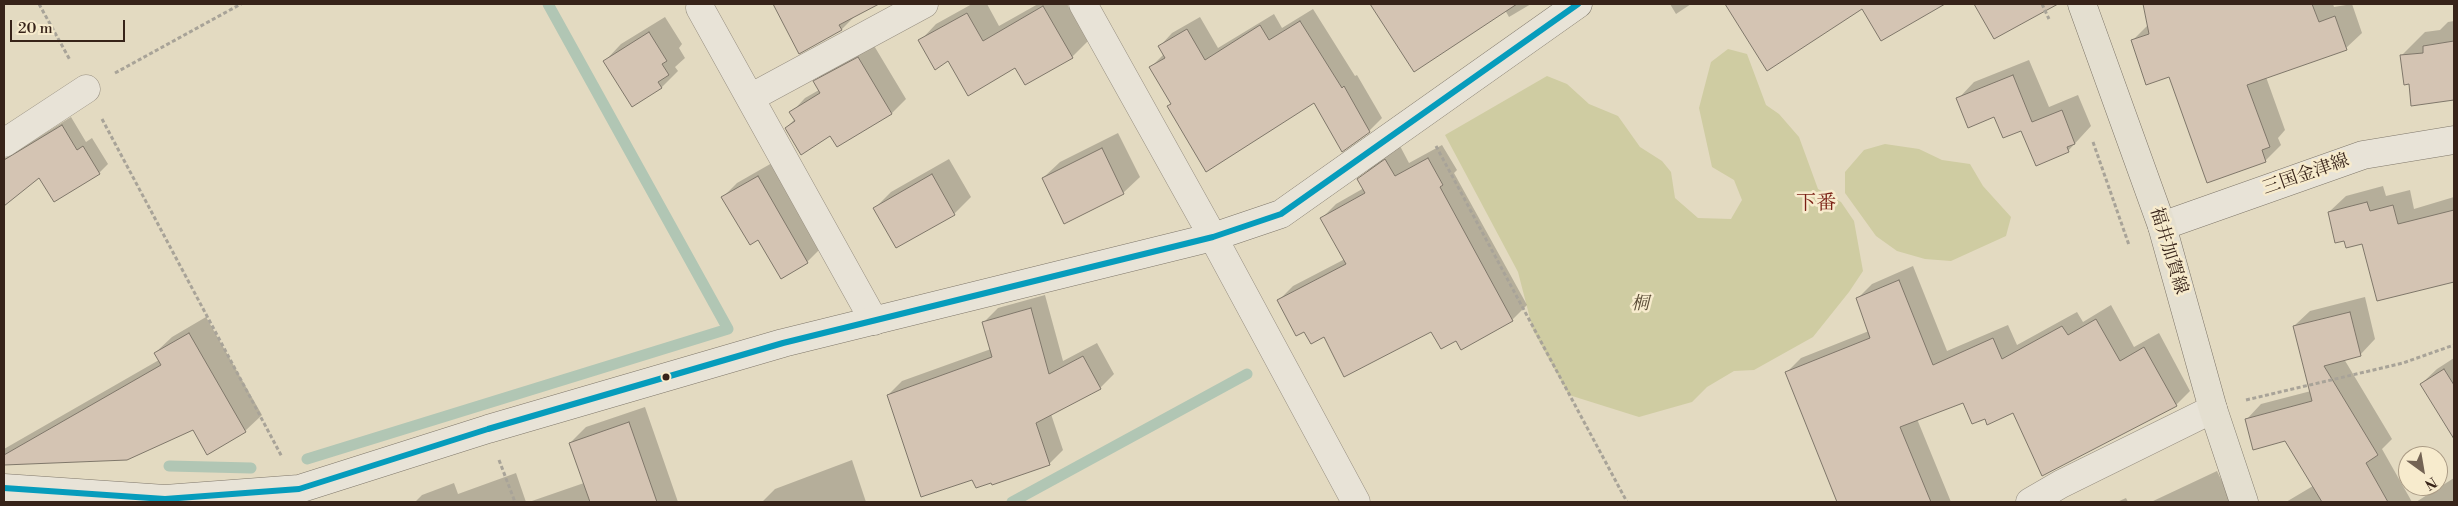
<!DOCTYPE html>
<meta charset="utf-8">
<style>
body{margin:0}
#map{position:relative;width:2458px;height:506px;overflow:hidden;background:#e3dac1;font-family:"Libre Bodoni",serif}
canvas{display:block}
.frame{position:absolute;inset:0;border:5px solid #372319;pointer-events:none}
.north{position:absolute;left:2398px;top:446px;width:50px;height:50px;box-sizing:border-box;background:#f7ebcd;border:1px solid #aa9b85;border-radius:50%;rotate:148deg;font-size:14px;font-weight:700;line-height:20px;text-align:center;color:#372319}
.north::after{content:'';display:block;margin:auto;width:18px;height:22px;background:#736354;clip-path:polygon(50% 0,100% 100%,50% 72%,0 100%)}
.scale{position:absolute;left:10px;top:20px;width:115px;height:22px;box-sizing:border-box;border:2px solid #372319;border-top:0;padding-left:6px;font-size:15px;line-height:18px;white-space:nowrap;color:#372319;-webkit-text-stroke:4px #f7ebcd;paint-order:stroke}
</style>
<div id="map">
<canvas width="2458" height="506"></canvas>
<div class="frame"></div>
<div class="north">N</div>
<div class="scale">20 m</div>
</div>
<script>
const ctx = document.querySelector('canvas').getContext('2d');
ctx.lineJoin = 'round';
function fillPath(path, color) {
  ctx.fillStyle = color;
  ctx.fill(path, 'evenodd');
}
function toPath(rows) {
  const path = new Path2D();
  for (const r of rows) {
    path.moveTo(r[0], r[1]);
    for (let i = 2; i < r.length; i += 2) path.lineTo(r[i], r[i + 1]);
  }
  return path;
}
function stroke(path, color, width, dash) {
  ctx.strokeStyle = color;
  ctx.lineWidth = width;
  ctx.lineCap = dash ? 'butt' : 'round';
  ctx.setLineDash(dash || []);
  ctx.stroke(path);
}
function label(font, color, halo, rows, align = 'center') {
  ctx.font = font + ' "Libre Bodoni","Noto Serif JP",serif';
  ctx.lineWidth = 5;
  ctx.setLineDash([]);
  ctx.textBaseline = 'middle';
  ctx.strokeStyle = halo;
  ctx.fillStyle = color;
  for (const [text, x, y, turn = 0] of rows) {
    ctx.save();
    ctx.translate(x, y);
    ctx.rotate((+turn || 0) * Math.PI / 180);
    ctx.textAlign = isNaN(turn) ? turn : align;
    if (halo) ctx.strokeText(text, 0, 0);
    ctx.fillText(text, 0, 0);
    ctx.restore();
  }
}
fillPath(toPath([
 [1728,49,1747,54,1766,105,1779,114,1799,137,1818,189,1841,202,1854,221,1863,271,1849,292,1813,337,1754,370,1734,371,1707,387,1692,402,1639,417,1569,395,1533,330,1518,272,1445,135,1547,76,1567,84,1589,104,1618,116,1640,147,1662,161,1671,172,1675,198,1698,218,1731,219,1742,200,1734,180,1712,167,1699,108,1711,62],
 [1885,144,1919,149,1942,160,1970,164,1983,186,2011,217,2006,236,1951,261,1925,259,1897,251,1876,236,1845,193,1845,172,1864,150]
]), '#cfcca2');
fillPath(toPath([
 [774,4,857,4,858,13,842,29,800,52],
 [972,4,987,4,999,26,1038,4,1067,4,1088,41,1072,57,1016,66,949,60,920,41,936,24],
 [1371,4,1531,4,1509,17,1505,10,1415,70],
 [1670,4,1691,4,1676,14],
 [1727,4,1942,4,1881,39,1863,7,1768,69],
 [1975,4,2036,4,2038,6,1994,37],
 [2144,4,2333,4,2334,7,2352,4,2362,33,2346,48,2266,77,2285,130,2278,138,2281,145,2265,161,2132,41,2148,25],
 [1313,9,1355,76,1357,75,1382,118,1369,131,1314,101,1172,103,1151,67,1163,55,1160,46,1172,33,1200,17,1218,48,1274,14,1282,28],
 [665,17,682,44,679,48,685,58,675,67,678,71,662,87,632,105,605,61,621,44],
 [2454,21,2454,99,2412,104,2410,83,2401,56,2425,32,2440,30,2448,22],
 [873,44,906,99,892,113,830,134,786,128,795,119,791,113,805,98,819,90,815,82,829,67],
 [2029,60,2049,107,2078,95,2091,126,2068,151,1958,99,1974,82],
 [71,117,86,142,92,138,108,164,99,173,40,176,4,204,4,159],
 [1118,133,1140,177,1123,193,1043,178,1060,162],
 [1442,145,1457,170,1454,173,1527,305,1512,320,1461,348,1456,339,1432,330,1324,336,1304,330,1279,300,1293,286,1345,259,1322,218,1336,204,1364,188,1359,180,1373,165,1400,146,1409,163],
 [949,159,971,197,954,214,896,246,875,208,891,192],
 [772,163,821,248,807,262,759,239,723,197,737,183],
 [2383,186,2386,196,2410,190,2414,209,2454,197,2454,280,2378,300,2363,242,2329,212,2346,196],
 [1913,266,1947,351,2008,325,2017,345,2077,312,2083,322,2111,305,2134,347,2159,333,2190,391,2176,405,2014,411,1985,417,1963,401,1917,419,1951,502,1839,502,1787,372,1801,358,1869,331,1858,298,1872,284],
 [1045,295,1063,361,1097,343,1114,374,1100,388,1051,414,1063,450,1049,464,973,479,888,395,902,381,991,349,984,322,998,308],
 [2365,297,2375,339,2360,355,2344,359,2392,439,2382,449,2412,502,2286,502,2313,486,2285,440,2246,420,2261,404,2311,391,2294,326,2310,311],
 [206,317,262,415,245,431,193,428,126,458,4,464,4,449,159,360,155,353,172,337],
 [2454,358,2454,437,2421,384,2437,369],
 [645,407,678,502,529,502,584,483,570,443,586,427],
 [852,460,866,502,762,502,775,489],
 [2217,471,2232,502,2151,502],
 [516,473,526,502,415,502,422,495,454,483,458,494],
 [2454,478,2454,502,2416,502],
 [2126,498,2128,502,2117,502]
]), '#0003');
stroke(toPath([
 [307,459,728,329,548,4],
 [169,466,251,468],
 [1012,502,1247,374]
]), '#b1c6b4', 11);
const building = toPath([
 [773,4,879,4,839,25,842,30,799,54,773,4],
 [1370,4,1517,4,1414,72,1370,4],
 [1725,4,1945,4,1881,41,1862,9,1767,71,1725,4],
 [1974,4,2058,4,1994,39,1974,4],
 [2143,4,2312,4,2319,22,2335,16,2347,50,2247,85,2270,147,2262,150,2266,162,2207,183,2169,77,2146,85,2131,40,2149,34,2143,4],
 [1043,6,1073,58,1025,85,1015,68,968,96,948,61,935,70,918,40,967,13,983,41,1043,6],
 [1300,21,1342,88,1344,86,1370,132,1342,152,1314,103,1206,172,1167,106,1171,104,1149,67,1165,58,1158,46,1187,29,1205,60,1260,25,1269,40,1300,21],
 [649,32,667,61,662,64,669,75,658,82,662,88,632,107,603,61,649,32],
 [2454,41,2454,100,2411,106,2409,84,2404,85,2400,55,2423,53,2423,46,2454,41],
 [858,57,892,114,837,147,830,136,801,155,785,128,795,121,789,112,820,93,813,81,858,57],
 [2013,75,2032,122,2062,110,2075,144,2067,147,2069,152,2036,166,2021,131,2003,138,1994,117,1968,128,1956,98,2013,75],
 [62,125,77,150,83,146,100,174,54,202,39,178,4,206,4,160,62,125],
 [1102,148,1124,194,1064,224,1042,178,1102,148],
 [1428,158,1443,185,1440,187,1513,321,1461,350,1456,341,1441,349,1431,332,1344,377,1324,337,1311,344,1304,332,1296,336,1277,300,1346,264,1320,218,1365,193,1357,179,1385,159,1395,176,1428,158],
 [932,174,955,215,896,248,873,208,932,174],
 [758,176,808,263,781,279,758,240,750,245,721,197,758,176],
 [2367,202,2370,211,2393,205,2398,224,2454,210,2454,282,2377,301,2362,244,2346,248,2344,241,2335,243,2328,212,2367,202],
 [1899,280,1933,365,1993,338,2002,359,2062,326,2068,335,2096,319,2120,361,2144,347,2177,406,2042,476,2013,413,1987,425,1985,419,1972,424,1963,403,1900,427,1931,502,1837,502,1785,372,1870,338,1856,298,1899,280],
 [1031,308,1049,374,1083,356,1101,389,1036,423,1050,465,992,485,991,483,976,488,972,480,921,497,887,395,992,357,982,322,1031,308],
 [2350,312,2361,356,2324,366,2378,455,2366,463,2388,502,2322,502,2285,441,2253,450,2245,419,2312,401,2293,326,2350,312],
 [189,333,246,432,207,455,193,430,127,460,4,465,4,455,161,365,154,353,189,333],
 [2444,369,2454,385,2454,439,2420,384,2444,369],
 [629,422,657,502,590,502,569,443,629,422]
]);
fillPath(building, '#d4c4b3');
stroke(building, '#7f776a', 1);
const minor = toPath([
 [1083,4,1213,237,1356,502],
 [700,8,750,98],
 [4,143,86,89],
 [874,321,750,98,924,4],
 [2030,502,2061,484,2213,409]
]);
const secondary = toPath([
 [2162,226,2363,155,2454,140],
 [4,488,165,499,299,489,488,429,783,343,1213,237,1281,214,1578,4]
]);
const primary = toPath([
 [2082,4,2162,226,2213,409,2244,502]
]);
stroke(minor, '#978f81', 29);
stroke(secondary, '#7f776a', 29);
stroke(primary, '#7f776a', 29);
stroke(toPath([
 [39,4,70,60],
 [2042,4,2049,19],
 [115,73,241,4],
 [102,119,282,457],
 [2093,142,2129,245],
 [1436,146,1627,502],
 [2246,400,2403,363,2454,345],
 [499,460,515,502]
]), '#a8a398', 3, [4, 2.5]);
stroke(minor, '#e8e3d7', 28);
stroke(secondary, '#e8e3d7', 28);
stroke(primary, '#e4dfd0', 28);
stroke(toPath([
 [4,488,165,499,299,489,488,429,783,343,1213,237,1281,214,1578,4]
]), '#069cbc', 6);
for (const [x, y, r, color] of [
 [666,377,4.5,"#372319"]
]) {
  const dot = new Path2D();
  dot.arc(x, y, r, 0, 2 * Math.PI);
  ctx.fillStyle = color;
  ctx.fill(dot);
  stroke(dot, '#f7ebcd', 2);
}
label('18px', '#372319', '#f7ebcd', [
 ["三国金津線",2306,175,-19],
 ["福井加賀線",2168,251,73]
]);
label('italic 18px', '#594a35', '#f7ebcd', [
 ["桐",1640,305]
]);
label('20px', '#7a1f14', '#f7ebcd', [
 ["下番",1816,204]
]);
</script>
